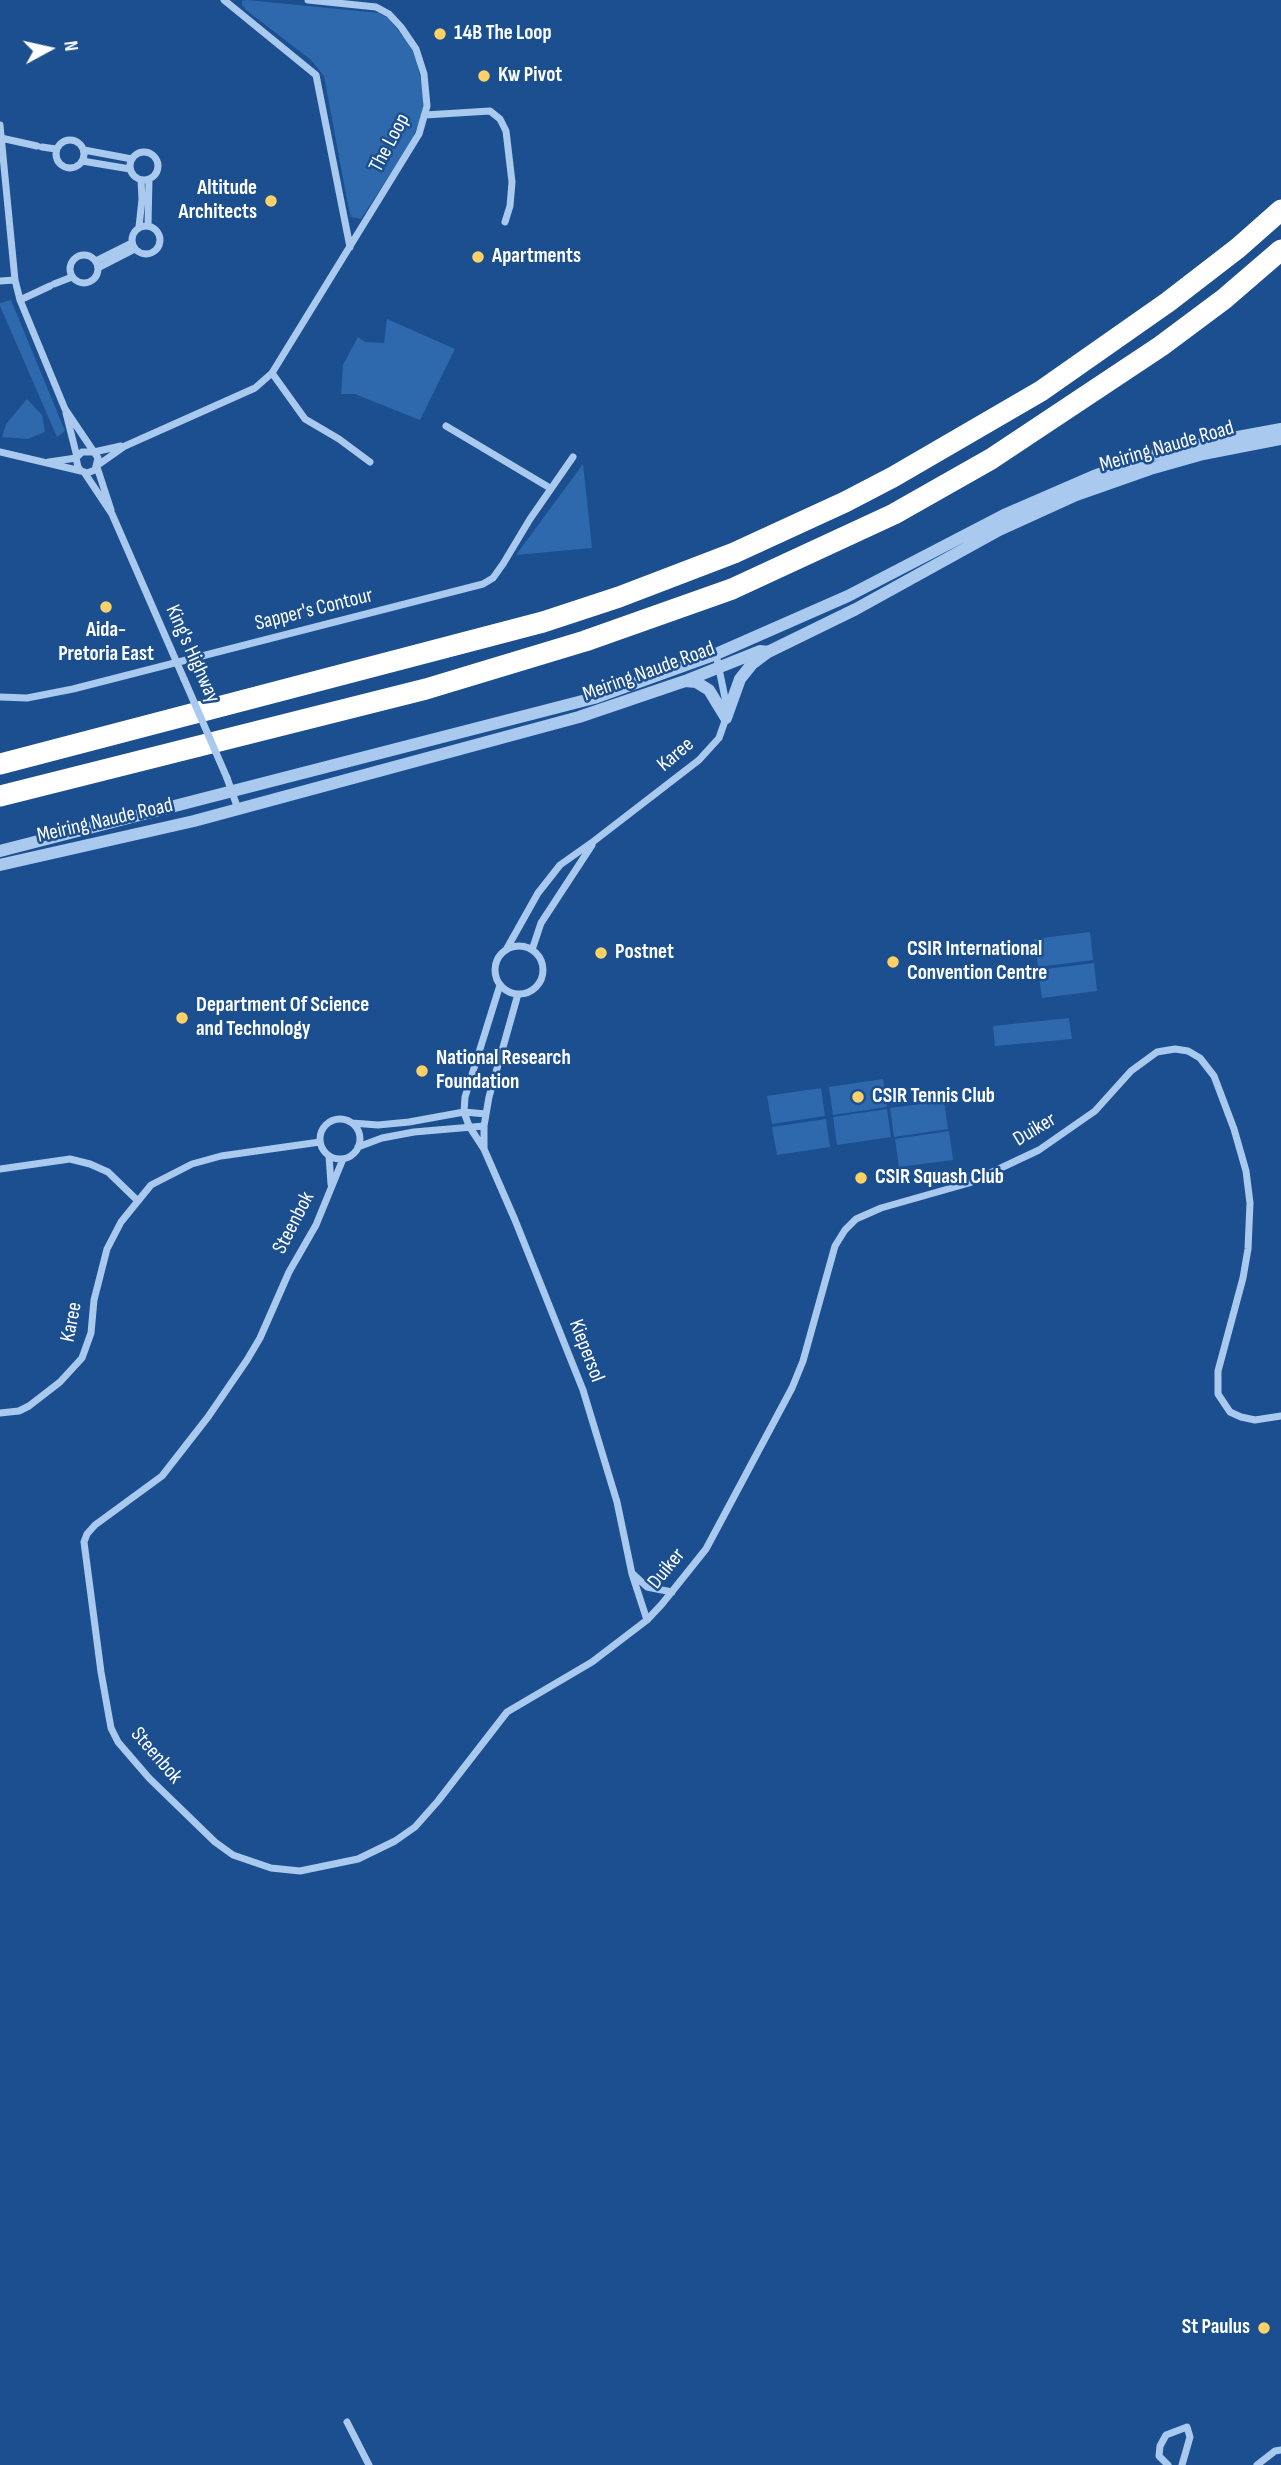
<!DOCTYPE html>
<style>
body{margin:0}
#map{position:relative;width:1281px;height:2465px;overflow:hidden;background:#1b4f8f;font-family:"Sofia Sans Condensed",sans-serif}
canvas{display:block}
.north{position:absolute;left:14px;top:14px;width:70px;height:70px;-webkit-text-stroke:5px #1b4f8f;paint-order:stroke;rotate:82deg;font-size:19px;font-weight:700;line-height:28px;text-align:center;color:#fff}
.north::after{content:'';display:block;margin:auto;width:24px;height:32px;background:#fff;clip-path:polygon(50% 0,100% 100%,50% 72%,0 100%)}
</style>
<div id="map">
<canvas width="1281" height="2465"></canvas>
<div class="north">N</div>
</div>
<script>
const ctx = document.querySelector('canvas').getContext('2d');
ctx.lineJoin = 'round';
function fillPath(path, color) {
  ctx.fillStyle = color;
  ctx.fill(path, 'evenodd');
}
function toPath(rows) {
  const path = new Path2D();
  for (const r of rows) {
    if (r.length === 3) {
      path.moveTo(r[0] + r[2], r[1]);
      path.arc(r[0], r[1], r[2], 0, 2 * Math.PI);
      continue;
    }
    path.moveTo(r[0], r[1]);
    for (let i = 2; i < r.length; i += 2) path.lineTo(r[i], r[i + 1]);
  }
  return path;
}
function stroke(path, color, width, dash) {
  ctx.strokeStyle = color;
  ctx.lineWidth = width;
  ctx.lineCap = dash ? 'butt' : 'round';
  ctx.setLineDash(dash || []);
  ctx.stroke(path);
}
function label(font, color, halo, rows, align = 'center') {
  ctx.font = font + ' "Sofia Sans Condensed",sans-serif';
  ctx.lineWidth = 5;
  ctx.setLineDash([]);
  ctx.textBaseline = 'middle';
  ctx.strokeStyle = halo;
  ctx.fillStyle = color;
  for (const [text, x, y, turn = 0] of rows) {
    ctx.save();
    ctx.translate(x, y);
    ctx.rotate((+turn || 0) * Math.PI / 180);
    ctx.textAlign = isNaN(turn) ? turn : align;
    if (halo) ctx.strokeText(text, 0, 0);
    ctx.fillText(text, 0, 0);
    ctx.restore();
  }
}
fillPath(toPath([
 [247,0,379,13,388,18,409,44,416,58,423,92,423,107,419,123,412,140,361,219,351,217,348,205,324,76,311,60,246,10,242,5,242,1],
 [11,300,65,431,57,437,0,306,0,303],
 [387,319,455,349,420,420,355,394,341,394,343,365,358,337,365,342,384,343],
 [27,399,42,415,45,432,28,439,2,437,6,424],
 [583,464,592,548,516,555],
 [1090,932,1093,960,1038,967,1034,939],
 [1094,963,1097,991,1042,998,1038,970],
 [1069,1018,1072,1039,995,1046,993,1026],
 [883,1079,887,1107,833,1115,829,1087],
 [821,1088,825,1116,772,1124,767,1096],
 [944,1101,948,1129,894,1137,890,1108],
 [887,1109,891,1137,837,1145,833,1117],
 [826,1119,830,1147,777,1155,772,1127],
 [949,1131,953,1160,899,1167,895,1139]
]), '#2e69ad');
stroke(toPath([
 [224,0,316,75,350,247],
 [425,115,490,111,500,119,506,131,512,182,510,206,505,222],
 [0,125,15,280,20,300,65,409,98,458,95,470,87,473,81,471,78,467,76,458,82,452,92,452],
 [1,138,37,146],
 [70,154,14],
 [42,147,56,149],
 [84,150,132,159],
 [144,166,14],
 [82,161,130,169],
 [148,225,149,179],
 [146,240,14],
 [139,227,142,199,141,180],
 [84,269,14],
 [96,261,132,243],
 [98,268,135,249],
 [0,281,15,280],
 [54,284,72,277],
 [20,300,50,286],
 [272,373,305,419,339,439,370,462],
 [66,413,77,457],
 [446,426,550,488],
 [0,452,81,471],
 [94,452,121,446],
 [49,462,76,458],
 [98,465,125,446,255,388,272,373,419,134,427,106,424,74,416,49,401,27,389,14,376,7,308,0],
 [97,467,111,510],
 [84,472,112,514,184,679],
 [0,697,27,698,73,689,483,584,493,578,503,564,530,519,573,457],
 [227,778,238,809],
 [519,970,24],
 [506,950,538,893,560,865,594,841,699,760,719,738,726,718,725,698,716,654],
 [532,950,541,923,592,845],
 [500,985,465,1097,464,1112,469,1126,484,1149,515,1220,583,1390,617,1502,632,1574,647,1620],
 [340,1139,20],
 [352,1123,378,1125,409,1122,464,1112,486,1114],
 [358,1147,382,1138,414,1132,484,1126],
 [484,1149,484,1126,489,1097,518,994],
 [329,1156,331,1184],
 [343,1159,316,1225,289,1272,260,1338,247,1360,208,1417,162,1476,95,1525,87,1534,84,1542,101,1672,111,1728,118,1742,149,1778,215,1842,233,1855,271,1868,300,1871,358,1859,395,1841,415,1827,438,1801,507,1712,592,1662,647,1620,662,1604,706,1549,792,1388,803,1361,835,1246,845,1230,856,1219,881,1208,969,1183,1039,1150,1095,1111,1131,1071,1157,1052,1175,1049,1188,1051,1200,1058,1214,1076,1234,1129,1246,1171,1250,1203,1248,1249,1243,1278,1218,1371,1218,1394,1230,1412,1241,1417,1255,1420,1281,1416],
 [0,1169,70,1159,90,1164,108,1172,138,1201],
 [0,1413,19,1411,29,1406,60,1382,82,1358,91,1333,94,1300,107,1249,121,1222,151,1185,192,1164,221,1156,320,1142],
 [633,1574,647,1587,672,1592],
 [347,2422,369,2465],
 [1168,2465,1159,2456,1160,2446,1166,2435,1187,2427,1190,2437,1182,2465],
 [1257,2465,1275,2451,1281,2450]
]), '#a9c9ee', 7);
stroke(toPath([
 [685,681,696,682,709,690,726,718],
 [726,718,740,679,752,664,768,652],
 [0,851,594,698,716,654,848,596,1004,515,1094,476,1151,456,1205,443,1281,429],
 [0,865,194,821,579,717,685,681,760,651,768,652,856,609,999,530,1076,495,1150,469,1203,454,1281,439]
]), '#a9c9ee', 12);
stroke(toPath([
 [0,764,543,622,619,597,734,553,845,502,893,477,1041,391,1168,302,1238,248,1281,210],
 [0,796,426,689,585,641,732,589,894,514,991,459,1161,346,1224,299,1281,250]
]), '#fff', 21);
stroke(toPath([
 [184,679,227,778]
]), '#a9c9ee', 7);
for (const [x, y, r, color] of [
 [440,34,7,"#ffd166"],
 [484,76,7,"#ffd166"],
 [271,201,7,"#ffd166"],
 [478,257,7,"#ffd166"],
 [106,607,7,"#ffd166"],
 [601,953,7,"#ffd166"],
 [893,962,7,"#ffd166"],
 [182,1018,7,"#ffd166"],
 [422,1071,7,"#ffd166"],
 [858,1097,7,"#ffd166"],
 [861,1178,7,"#ffd166"],
 [1264,2328,7,"#ffd166"]
]) {
  const dot = new Path2D();
  dot.arc(x, y, r, 0, 2 * Math.PI);
  ctx.fillStyle = color;
  ctx.fill(dot);
  stroke(dot, '#1b4f8f', 2.5);
}
label('bold 21px', '#fff', '#1b4f8f', [
 ["14B The Loop",454,34],
 ["Kw Pivot",498,76],
 ["Altitude",257,189,"right"],
 ["Architects",257,213,"right"],
 ["Apartments",492,257],
 ["Aida-",106,631,"center"],
 ["Pretoria East",106,655,"center"],
 ["CSIR International",907,950],
 ["Convention Centre",907,974],
 ["Postnet",615,953],
 ["Department Of Science",196,1006],
 ["and Technology",196,1030],
 ["National Research",436,1059],
 ["Foundation",436,1083],
 ["CSIR Tennis Club",872,1097],
 ["CSIR Squash Club",875,1178],
 ["St Paulus",1250,2328,"right"]
], 'left');
label('21px', '#fff', '#1b4f8f', [
 ["The Loop",390,143,-62],
 ["Meiring Naude Road",1167,447,-16],
 ["Sapper's Contour",314,610,-14],
 ["King's Highway",192,654,66],
 ["Meiring Naude Road",649,672,-20],
 ["Karee",676,755,-40],
 ["Meiring Naude Road",105,821,-13],
 ["Duiker",1035,1130,-31],
 ["Steenbok",294,1223,-63],
 ["Karee",72,1322,-79],
 ["Kiepersol",586,1351,69],
 ["Duiker",667,1569,-51],
 ["Steenbok",156,1756,49]
]);
</script>
